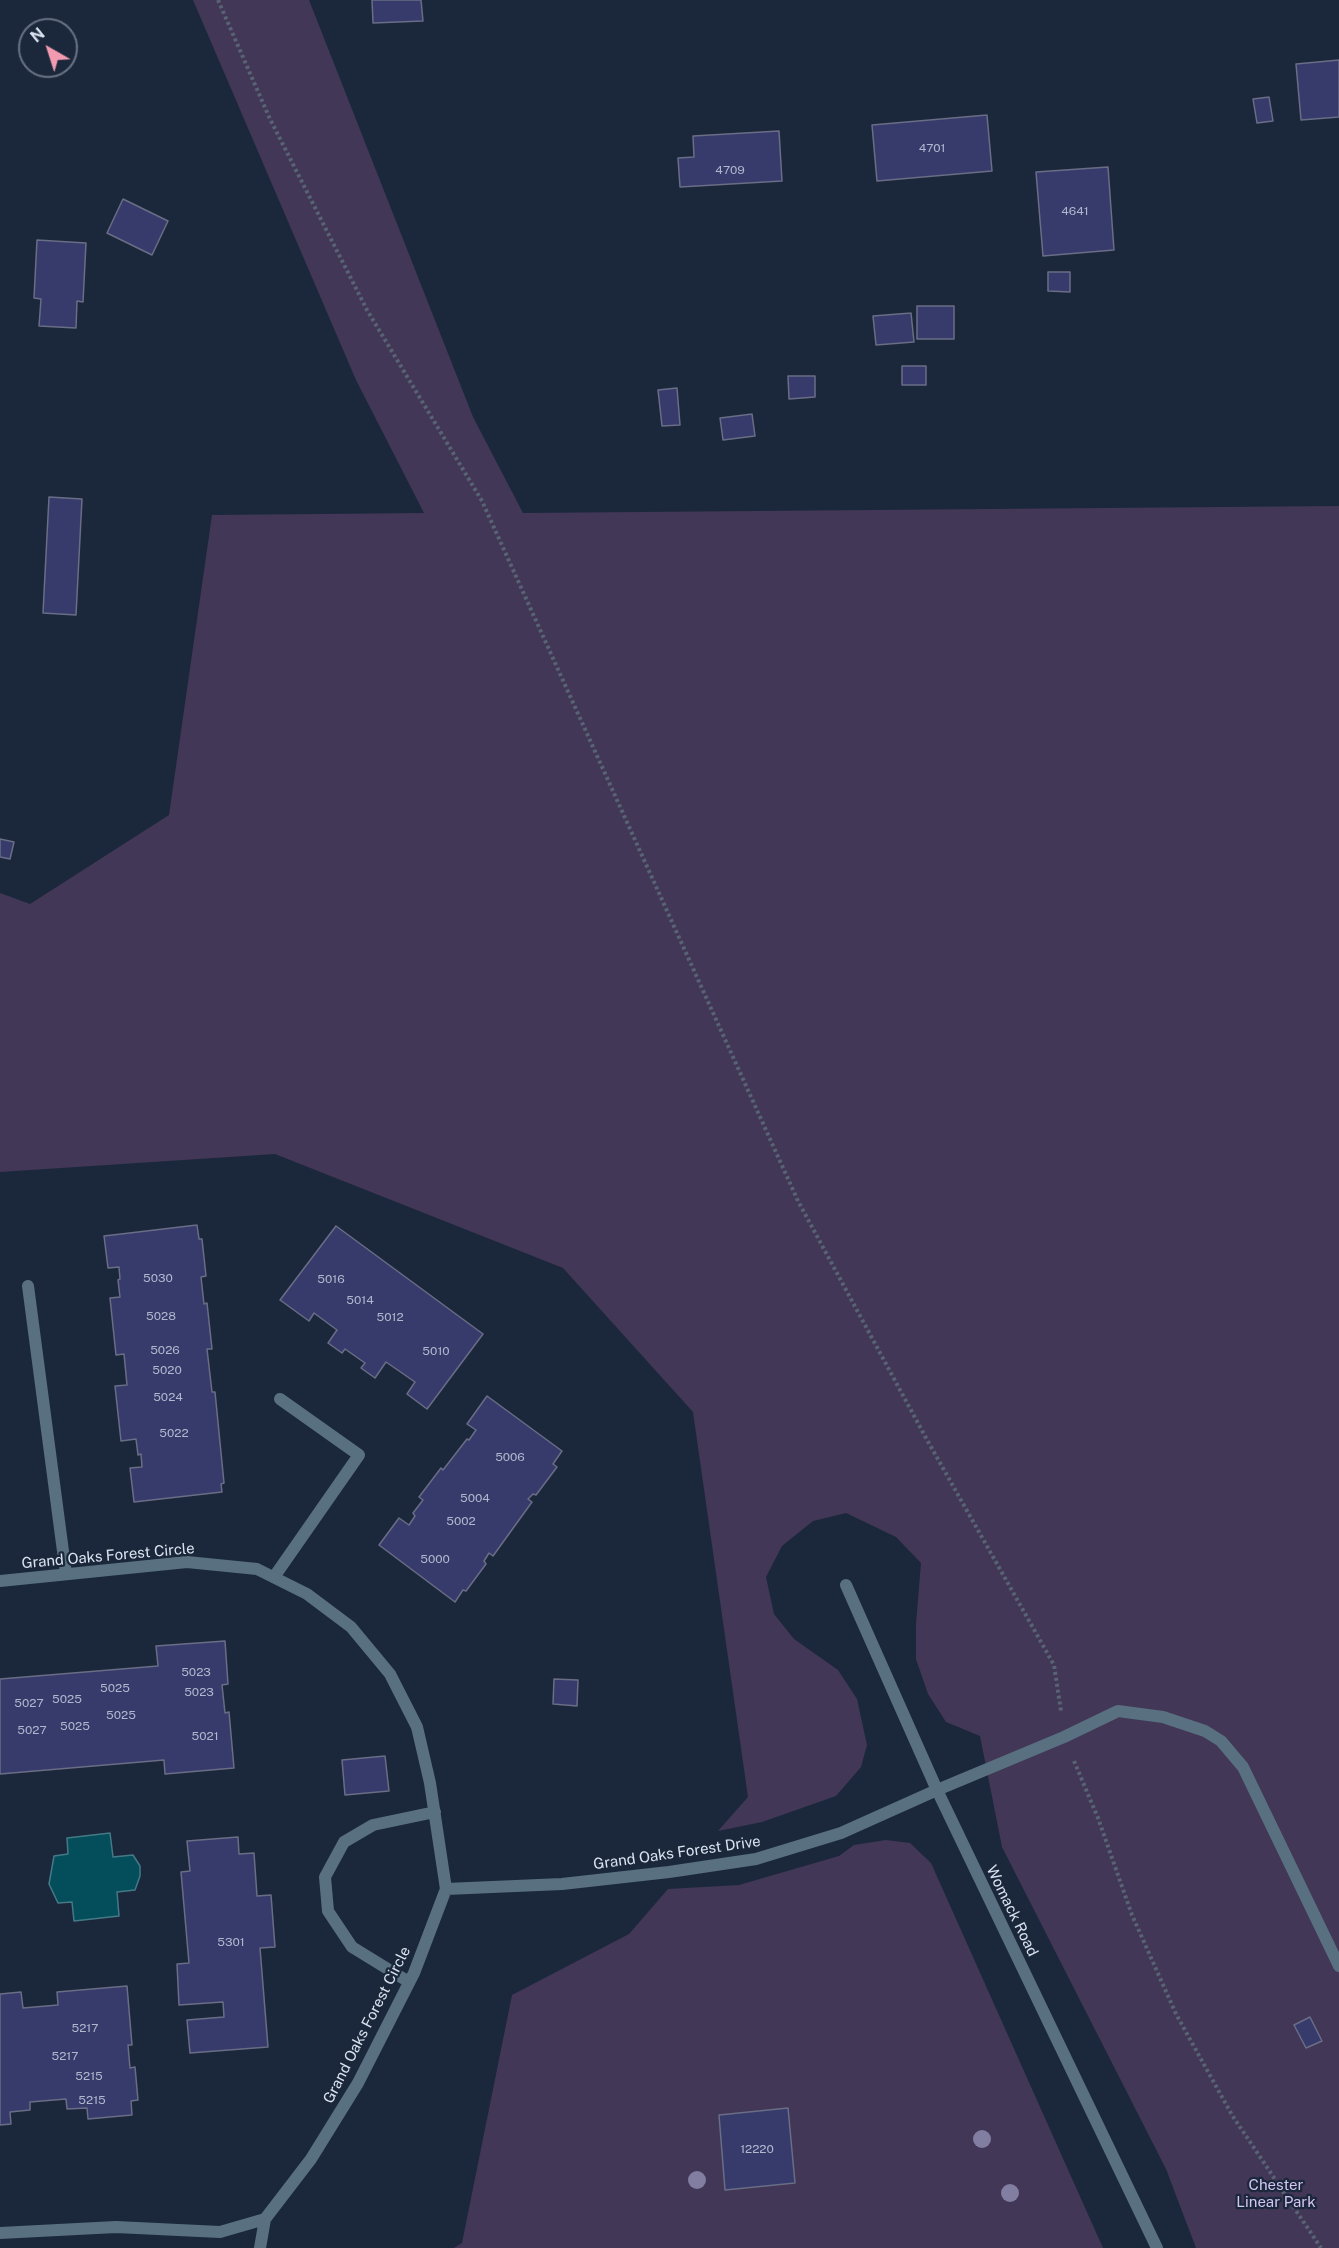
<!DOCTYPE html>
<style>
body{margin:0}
#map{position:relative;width:1339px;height:2248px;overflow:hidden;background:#1b283b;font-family:"Public Sans",sans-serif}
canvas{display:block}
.north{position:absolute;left:18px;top:18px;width:60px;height:60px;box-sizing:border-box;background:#1b283b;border:2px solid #677283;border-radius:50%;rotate:321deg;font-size:16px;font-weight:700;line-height:24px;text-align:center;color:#d9e2ef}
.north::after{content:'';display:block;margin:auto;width:21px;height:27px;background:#f29ab0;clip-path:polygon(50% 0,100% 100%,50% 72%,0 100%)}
</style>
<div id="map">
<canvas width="1339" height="2248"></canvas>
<div class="north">N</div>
</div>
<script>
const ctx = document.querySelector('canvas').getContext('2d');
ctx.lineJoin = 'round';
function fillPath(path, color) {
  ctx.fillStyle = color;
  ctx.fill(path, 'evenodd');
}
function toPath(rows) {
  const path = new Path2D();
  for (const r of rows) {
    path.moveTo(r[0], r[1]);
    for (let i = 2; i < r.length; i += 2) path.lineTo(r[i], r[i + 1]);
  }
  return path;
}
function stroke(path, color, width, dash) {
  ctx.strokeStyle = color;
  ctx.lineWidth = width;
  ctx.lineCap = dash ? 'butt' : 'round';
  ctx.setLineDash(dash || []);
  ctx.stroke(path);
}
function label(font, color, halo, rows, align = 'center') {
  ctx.font = font + ' "Public Sans",sans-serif';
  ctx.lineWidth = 4.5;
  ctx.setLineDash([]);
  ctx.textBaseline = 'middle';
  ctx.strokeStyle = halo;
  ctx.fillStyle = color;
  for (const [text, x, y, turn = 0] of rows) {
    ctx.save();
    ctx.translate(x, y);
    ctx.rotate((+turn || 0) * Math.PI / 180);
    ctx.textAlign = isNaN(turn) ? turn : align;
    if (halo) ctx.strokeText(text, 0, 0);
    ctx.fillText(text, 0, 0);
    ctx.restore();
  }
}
fillPath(toPath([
 [193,0,309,0,473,417,523,513,1339,506,1339,2248,1196,2248,1166,2169,1002,1847,980,1736,946,1722,928,1694,916,1659,916,1624,921,1563,896,1537,846,1513,813,1521,782,1546,766,1577,774,1614,794,1639,838,1670,857,1699,867,1745,861,1767,836,1796,762,1822,718,1831,748,1797,693,1412,563,1268,275,1154,0,1172,0,893,30,904,169,815,212,515,424,513,356,380],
 [886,1840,910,1843,931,1863,1103,2248,454,2248,462,2243,512,1995,629,1934,668,1889,739,1885,839,1856,854,1845]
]), '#423756');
const water = toPath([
 [110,1833,113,1857,133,1855,140,1866,140,1876,135,1890,117,1892,119,1916,74,1921,72,1902,58,1903,49,1884,54,1856,68,1854,67,1838,110,1833]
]);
fillPath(water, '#044d5a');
stroke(water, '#447a87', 1.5);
const building = toPath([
 [372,0,421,0,423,21,373,23,372,0],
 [1339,60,1339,117,1301,120,1296,64,1339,60],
 [1269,97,1273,121,1257,123,1253,99,1269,97],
 [987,115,992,171,877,181,872,125,987,115],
 [779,131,782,181,680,187,678,158,694,157,693,136,779,131],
 [1108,167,1114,250,1043,256,1036,172,1108,167],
 [123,199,168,221,152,255,107,233,123,199],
 [37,240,86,243,83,302,77,301,76,328,39,326,41,299,34,298,37,240],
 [1048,272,1070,272,1070,292,1048,291,1048,272],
 [917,306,954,306,954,339,917,339,917,306],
 [911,313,914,342,876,345,873,316,911,313],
 [902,366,926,366,926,385,902,385,902,366],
 [788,376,815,376,815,397,789,399,788,376],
 [677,388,680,425,662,426,658,390,677,388],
 [752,414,755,436,723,440,720,418,752,414],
 [49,497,82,499,76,615,43,613,49,497],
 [0,839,14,842,10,859,0,857,0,839],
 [197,1225,199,1239,202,1239,206,1276,201,1277,204,1304,207,1303,212,1349,207,1349,212,1392,215,1392,224,1483,221,1484,222,1492,134,1502,130,1468,142,1467,141,1454,138,1455,136,1439,121,1441,115,1386,127,1385,124,1354,116,1355,110,1298,120,1297,118,1280,120,1279,119,1267,108,1268,104,1236,197,1225],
 [336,1226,483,1334,427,1409,407,1394,415,1382,386,1362,375,1378,361,1368,365,1363,345,1349,342,1353,328,1343,337,1330,314,1313,309,1321,280,1300,336,1226],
 [487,1396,562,1451,553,1464,557,1467,536,1495,533,1494,528,1499,532,1502,493,1556,489,1553,484,1561,486,1564,466,1591,463,1590,455,1602,379,1545,399,1518,409,1525,415,1516,413,1513,423,1500,419,1497,441,1468,443,1470,467,1439,469,1440,476,1430,467,1424,487,1396],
 [225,1641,228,1684,222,1685,225,1713,229,1712,234,1768,165,1774,164,1760,0,1774,0,1679,158,1666,156,1646,225,1641],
 [554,1679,578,1680,577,1706,553,1704,554,1679],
 [385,1756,389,1791,345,1795,342,1760,385,1756],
 [238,1837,239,1854,254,1853,257,1896,271,1895,275,1947,260,1948,268,2047,190,2053,187,2020,224,2017,223,2002,179,2005,177,1964,189,1963,181,1872,190,1871,187,1841,238,1837],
 [127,1986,132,2045,128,2045,130,2068,135,2067,138,2100,131,2101,132,2115,88,2119,87,2108,67,2109,66,2099,30,2102,30,2110,10,2112,11,2124,0,2125,0,1994,21,1992,23,2008,58,2005,57,1992,127,1986],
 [1310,2017,1322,2041,1306,2048,1294,2025,1310,2017],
 [788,2108,795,2183,725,2190,719,2115,788,2108]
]);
fillPath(building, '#373b6b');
stroke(building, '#6a6d86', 1.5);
stroke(toPath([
 [218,0,270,119,367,310,482,501,798,1201,926,1438,1054,1665,1061,1711],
 [1074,1761,1098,1818,1132,1915,1176,2014,1232,2115,1321,2248]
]), '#586374', 4, [3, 3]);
stroke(toPath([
 [28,1286,66,1574],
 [274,1577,359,1455,280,1399],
 [937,1790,1064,1737,1118,1711,1163,1717,1205,1731,1221,1741,1243,1767,1339,1966]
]), '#587080', 12);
stroke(toPath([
 [0,1581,187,1562,257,1569,307,1594,351,1627,390,1674,417,1727,430,1783,446,1889,414,1973,358,2083,311,2159,265,2219,220,2232,116,2227,0,2233],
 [846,1585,937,1790,1157,2248],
 [446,1889,562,1884,669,1872,756,1859,841,1833,937,1790],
 [409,1982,352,1947,328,1911,325,1877,344,1842,373,1825,435,1812],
 [260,2248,265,2219]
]), '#587080', 12);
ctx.fillStyle = '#817ea1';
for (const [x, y] of [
 [982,2139],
 [697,2180],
 [1010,2193]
]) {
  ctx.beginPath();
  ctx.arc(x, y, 9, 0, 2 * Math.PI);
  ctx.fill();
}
label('12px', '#b0b8ce', null, [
 ["4701",932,148],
 ["4709",730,170],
 ["4641",1075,211],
 ["5030",158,1278],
 ["5016",331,1279],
 ["5014",360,1300],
 ["5028",161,1316],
 ["5012",390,1317],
 ["5026",165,1350],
 ["5010",436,1351],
 ["5020",167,1370],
 ["5024",168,1397],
 ["5022",174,1433],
 ["5006",510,1457],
 ["5004",475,1498],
 ["5002",461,1521],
 ["5000",435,1559],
 ["5023",196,1672],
 ["5025",115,1688],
 ["5023",199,1692],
 ["5025",67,1699],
 ["5027",29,1703],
 ["5025",121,1715],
 ["5025",75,1726],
 ["5027",32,1730],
 ["5021",205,1736],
 ["5301",231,1942],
 ["5217",85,2028],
 ["5217",65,2056],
 ["5215",89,2076],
 ["5215",92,2100],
 ["12220",757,2149]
]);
label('15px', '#d9e2ef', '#1b283b', [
 ["Grand Oaks Forest Circle",108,1556,-5],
 ["Grand Oaks Forest Drive",677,1853,-8],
 ["Womack Road",1012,1911,64],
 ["Grand Oaks Forest Circle",367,2025,-63]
]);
label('15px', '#d5c5f5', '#1b283b', [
 ["Chester",1276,2185],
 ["Linear Park",1276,2202]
]);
</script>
